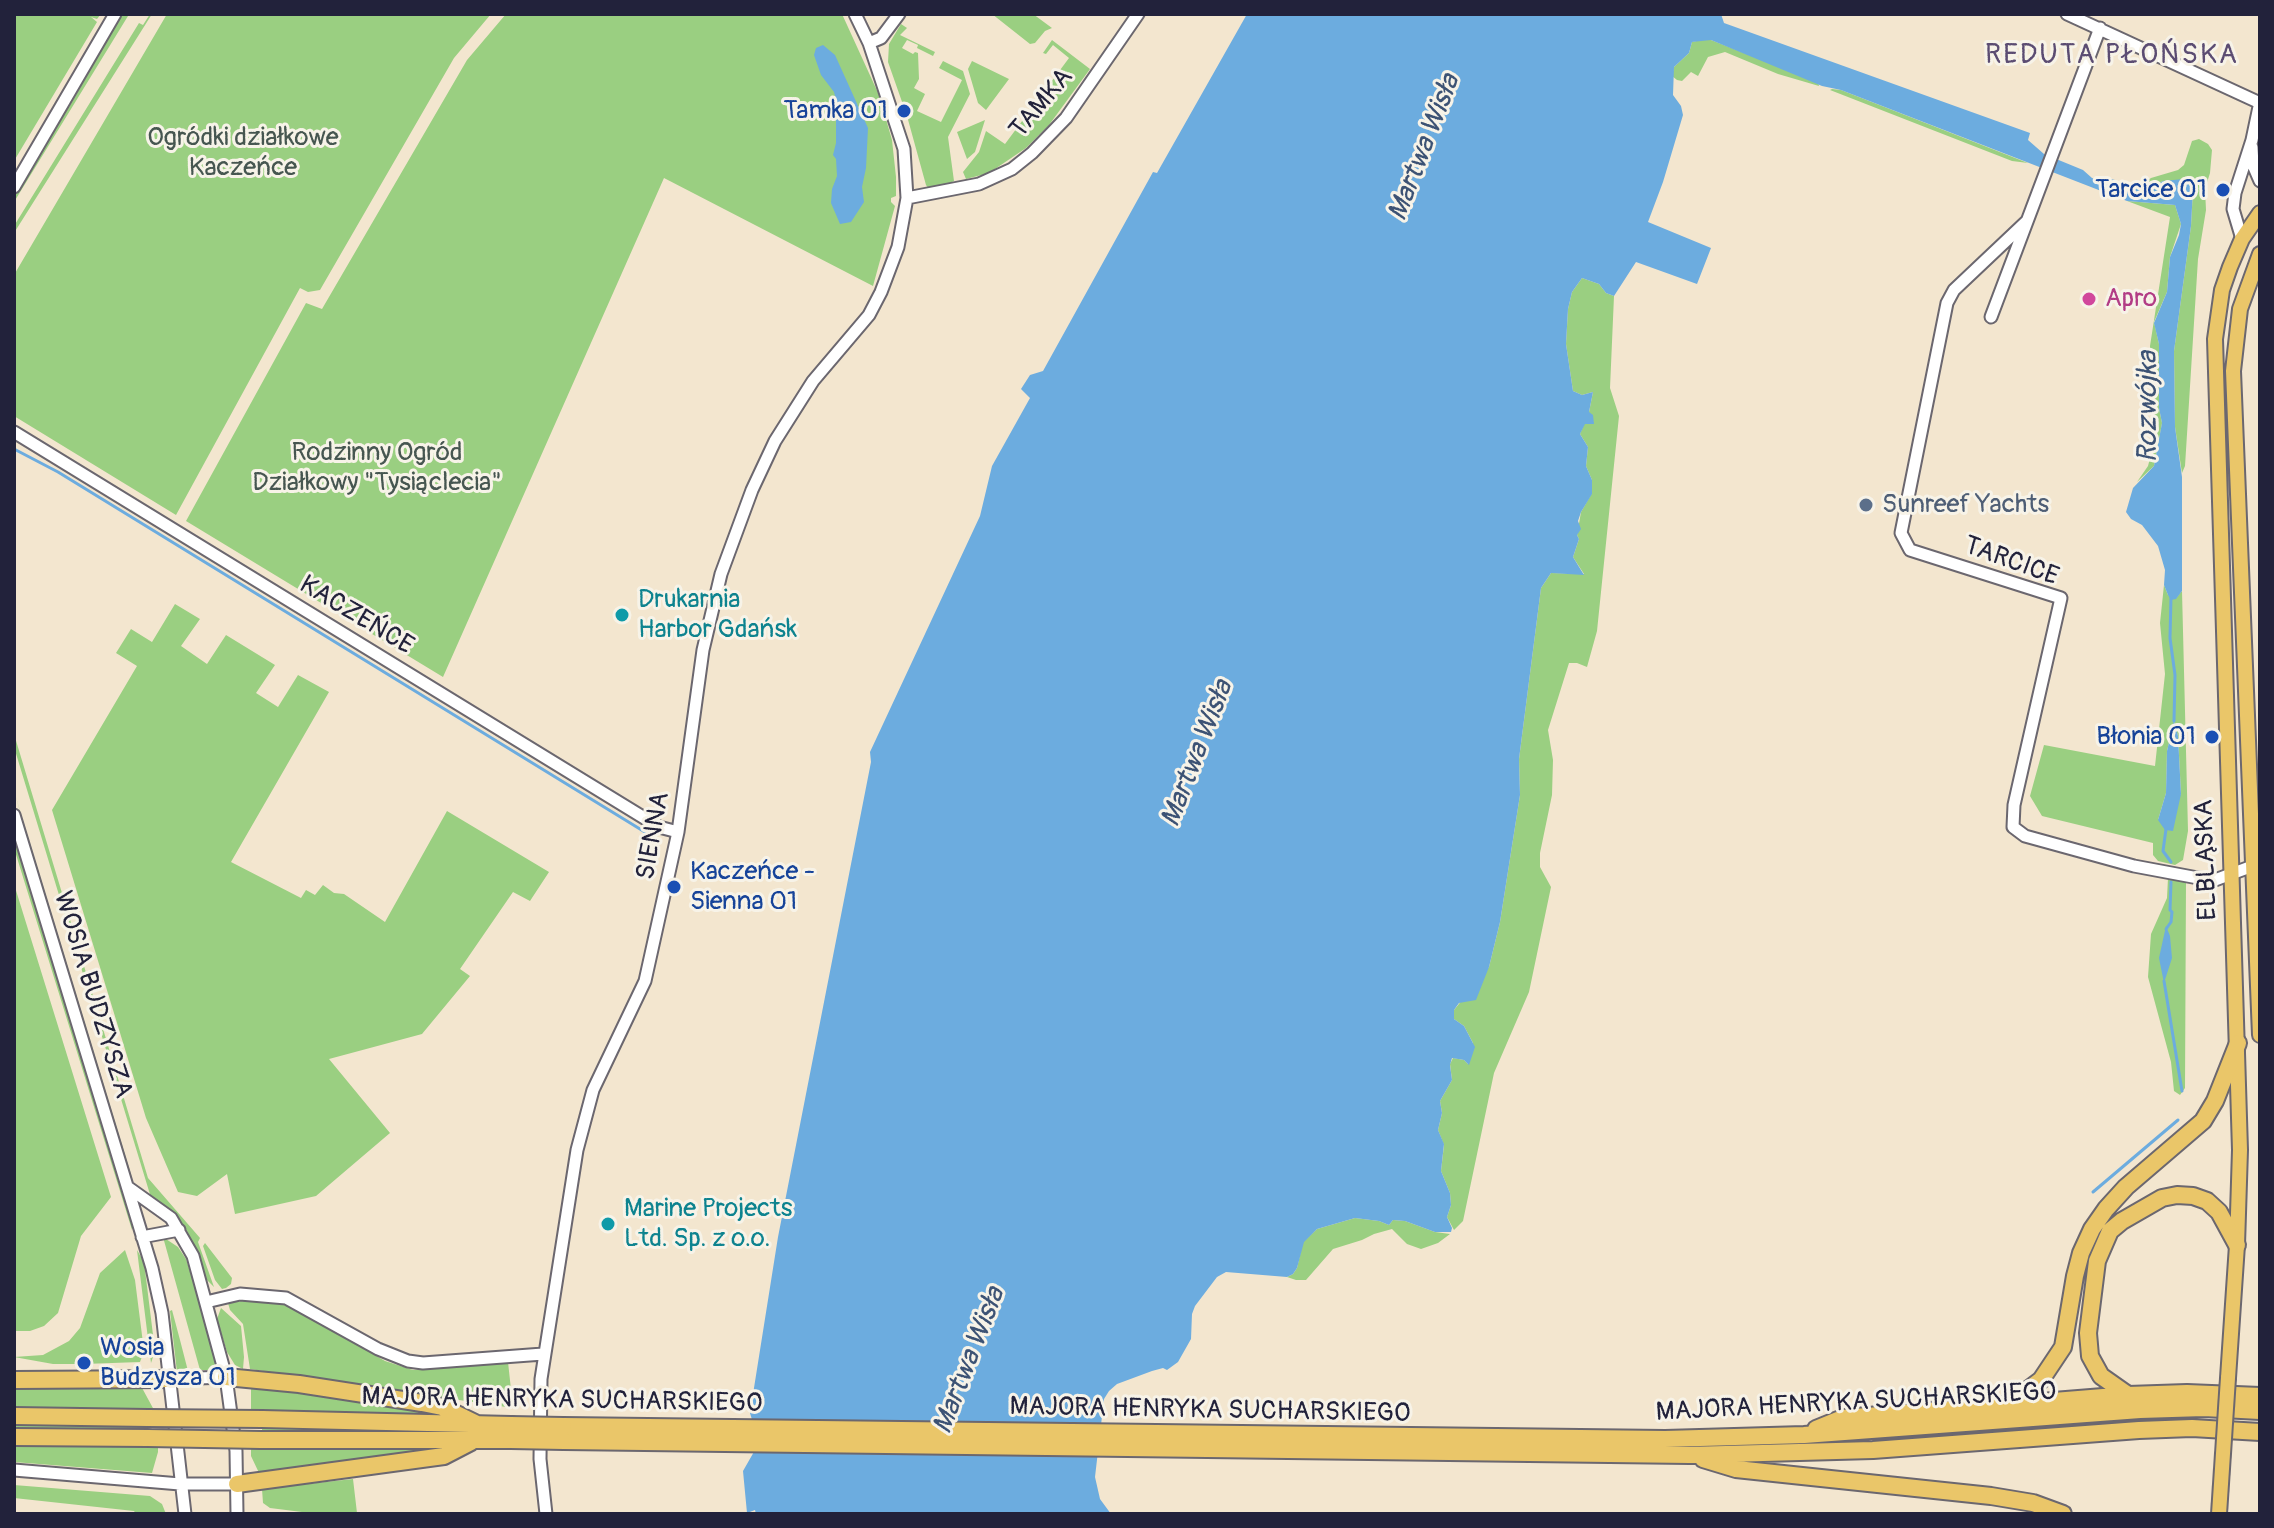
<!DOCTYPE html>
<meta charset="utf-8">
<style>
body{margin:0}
#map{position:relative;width:2274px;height:1528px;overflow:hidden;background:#f3e6cf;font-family:Pangolin,sans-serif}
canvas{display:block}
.frame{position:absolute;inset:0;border:16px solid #22223b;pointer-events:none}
</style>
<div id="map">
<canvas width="2274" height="1528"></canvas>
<div class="frame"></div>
</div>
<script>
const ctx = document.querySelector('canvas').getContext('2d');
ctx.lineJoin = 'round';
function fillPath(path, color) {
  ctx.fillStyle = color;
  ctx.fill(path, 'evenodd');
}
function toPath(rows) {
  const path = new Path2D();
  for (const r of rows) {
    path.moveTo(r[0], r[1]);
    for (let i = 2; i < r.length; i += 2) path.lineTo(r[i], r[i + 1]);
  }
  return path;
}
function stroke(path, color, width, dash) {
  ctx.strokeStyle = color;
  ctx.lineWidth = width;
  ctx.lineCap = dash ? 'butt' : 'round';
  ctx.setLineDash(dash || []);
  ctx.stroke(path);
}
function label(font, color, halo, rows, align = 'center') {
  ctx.font = font + ' Pangolin,sans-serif';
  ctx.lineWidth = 6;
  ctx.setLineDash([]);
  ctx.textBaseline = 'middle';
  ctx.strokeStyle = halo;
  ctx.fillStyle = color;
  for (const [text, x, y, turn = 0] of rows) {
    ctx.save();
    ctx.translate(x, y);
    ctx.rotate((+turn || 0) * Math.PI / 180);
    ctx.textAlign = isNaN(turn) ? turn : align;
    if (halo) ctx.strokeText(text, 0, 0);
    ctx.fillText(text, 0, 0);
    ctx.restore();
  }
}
fillPath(toPath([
 [14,14,101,14,97,19,91,17,97,22,14,161],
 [122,14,128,16,14,202,14,197,72,102],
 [150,14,152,14,14,233,14,226,139,23,143,25],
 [167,14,491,14,454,58,320,290,308,292,300,288,176,515,14,416,14,275],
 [506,14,842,14,879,95,892,140,896,177,896,196,891,198,891,202,895,206,873,286,664,178,443,677,186,521,306,303,322,309,467,60],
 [992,14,1033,14,1052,28,1045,31,1035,43,1030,44],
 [901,24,907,28,900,35,935,52,933,56,917,48,918,45,907,40,902,48,913,54,915,52,918,53,919,79,914,88,925,94,917,111,941,122,962,80,939,68,943,61,963,71,970,94,948,137,954,181,937,189,929,189,926,185,907,116,888,62,889,44],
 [1052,40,1090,69,1049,125,1026,148,989,173,966,179,963,172,979,152,986,131,1005,144,1069,58,1053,45,1046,54,1043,53],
 [1701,40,1711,40,1818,82,1819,86,1778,74,1725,52,1708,57,1698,76,1691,72,1682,81,1677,80,1672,76,1674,67,1689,53,1692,42],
 [972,61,1009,79,986,110,978,103,968,69],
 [1832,89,1841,90,2028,163,2012,161,1830,90],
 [985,120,975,152,967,159,957,132],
 [2199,139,2208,144,2212,150,2210,173,2205,189,2206,210,2198,259,2185,466,2182,473,2175,427,2174,351,2191,226,2193,189,2163,181,2143,192,2140,186,2151,178,2178,170,2184,165,2192,141],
 [2127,201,2175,205,2181,224,2170,257,2167,292,2154,322,2159,344,2159,408,2162,423,2159,440,2154,466,2137,482,2148,466,2158,427,2150,399,2150,346,2170,217],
 [1582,278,1599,284,1606,293,1614,296,1610,388,1619,416,1597,631,1587,667,1577,663,1569,663,1548,730,1553,760,1552,795,1540,853,1540,867,1551,887,1529,992,1494,1073,1463,1221,1454,1230,1447,1217,1451,1205,1450,1193,1441,1171,1444,1145,1438,1130,1442,1113,1440,1101,1452,1080,1450,1064,1453,1058,1464,1060,1468,1064,1473,1043,1464,1026,1454,1019,1454,1010,1489,967,1500,922,1520,795,1519,759,1541,588,1551,573,1584,574,1573,557,1579,539,1577,535,1581,512,1592,493,1592,480,1586,466,1588,447,1580,434,1589,412,1593,392,1582,395,1573,391,1566,344,1568,309,1572,292],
 [2164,585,2168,595,2176,598,2182,591,2188,831,2183,860,2175,865,2158,861,2153,855,2153,843,2042,816,2030,796,2044,745,2155,766,2165,674,2160,623],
 [2174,722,2178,736,2181,794,2158,820,2166,793,2167,751],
 [175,604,200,619,181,646,207,664,226,635,275,665,256,693,278,707,298,675,329,692,231,862,301,898,306,890,315,895,323,885,334,893,344,894,385,922,447,811,549,872,530,901,513,892,460,969,470,976,422,1034,329,1059,390,1133,316,1196,235,1214,227,1174,197,1196,178,1192,146,1118,52,810,137,666,116,653,131,629,152,642],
 [14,734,148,1178,200,1238,198,1242,214,1287,203,1276,187,1231,175,1217,152,1201,14,747],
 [14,791,133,1181,107,1104],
 [14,835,132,1222,132,1230,14,848],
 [2168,878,2186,881,2185,1088,2180,1095,2174,1091,2171,1062,2148,977,2151,934,2167,898],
 [14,884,111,1197,81,1236,58,1313,44,1326,30,1331,14,1331],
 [1355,1218,1379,1221,1389,1225,1393,1220,1405,1221,1435,1232,1450,1234,1438,1243,1421,1249,1407,1244,1392,1229,1374,1234,1362,1240,1333,1249,1306,1280,1296,1280,1287,1277,1293,1274,1297,1268,1303,1242,1317,1229],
 [163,1237,178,1247,186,1259,209,1330,217,1370,200,1370],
 [205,1243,232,1278,231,1284,226,1288,222,1289,215,1280,203,1246],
 [125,1250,135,1280,144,1351,140,1362,84,1364,84,1361,77,1361,77,1364,53,1364,14,1357,43,1355,69,1341,80,1328,100,1273],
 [137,1250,144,1262,155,1351,151,1363],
 [243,1301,282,1304,294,1308,385,1361,413,1370,508,1362,513,1408,250,1369,243,1324,230,1310,228,1303],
 [221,1308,241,1326,244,1357,243,1369,235,1365,227,1352,217,1319],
 [172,1310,180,1340,188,1371,177,1372,170,1311],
 [251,1385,284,1389,443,1413,440,1416,251,1411],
 [141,1386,154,1410,14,1408,14,1388],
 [14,1423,148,1426,148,1430,14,1429],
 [262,1427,436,1431,436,1433,262,1432],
 [14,1444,158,1447,158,1452,152,1473,14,1462],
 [251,1448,445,1448,446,1449,260,1475,251,1456],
 [353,1479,357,1513,318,1514,270,1508,263,1503,262,1489],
 [14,1485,150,1496,162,1504,166,1514,136,1514,134,1511,14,1498]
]), '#9acf81');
fillPath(toPath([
 [1247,14,1721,14,1724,23,2030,133,2028,140,2044,154,2083,170,2092,178,2102,181,2105,178,2115,180,2122,187,2132,189,2140,186,2144,192,2163,181,2184,179,2193,189,2191,226,2174,351,2175,427,2182,477,2182,591,2176,599,2171,600,2168,595,2164,585,2165,570,2158,546,2142,525,2131,519,2126,512,2133,488,2154,466,2162,423,2159,408,2159,344,2154,323,2167,292,2170,257,2179,235,2181,224,2175,205,2127,201,1841,90,1822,86,1711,40,1692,42,1689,53,1674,67,1673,95,1681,106,1683,115,1663,182,1648,222,1711,248,1697,284,1636,262,1614,296,1606,293,1599,284,1582,278,1572,292,1568,309,1566,344,1573,391,1582,395,1593,392,1589,412,1593,415,1594,424,1585,424,1580,434,1588,447,1586,466,1592,480,1592,494,1581,512,1578,521,1581,529,1577,535,1579,539,1573,557,1584,575,1551,573,1541,588,1519,759,1520,795,1500,922,1489,967,1476,1000,1459,1003,1454,1010,1454,1019,1464,1026,1475,1047,1469,1065,1464,1060,1452,1058,1450,1065,1452,1080,1440,1101,1442,1113,1438,1130,1444,1144,1441,1171,1450,1193,1451,1205,1447,1217,1452,1228,1451,1232,1435,1232,1405,1221,1393,1220,1389,1225,1379,1221,1355,1218,1317,1229,1304,1242,1297,1268,1293,1274,1287,1277,1226,1272,1217,1277,1195,1306,1192,1314,1191,1339,1178,1362,1167,1370,1163,1368,1152,1371,1117,1384,1109,1391,1104,1399,1095,1477,1100,1499,1111,1514,756,1514,755,1510,747,1513,743,1471,759,1443,750,1413,778,1237,871,762,870,752,980,516,992,466,1030,398,1021,389,1030,375,1043,371,1153,172,1157,173],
 [823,45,835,55,868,128,866,168,862,187,864,202,851,222,840,224,831,203,832,189,837,176,836,159,833,155,836,143,836,100,834,92,821,75,814,55,816,48],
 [2174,721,2178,736,2181,794,2173,831,2165,830,2158,820,2166,793,2167,751],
 [2166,926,2170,936,2172,958,2164,983,2159,958]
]), '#6cacdf');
stroke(toPath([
 [14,449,58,472,653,837],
 [2171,597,2170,638,2175,675,2174,721],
 [2166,829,2163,851,2171,862],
 [2166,929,2171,922,2172,912,2170,910,2171,882],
 [2164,981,2182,1091],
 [2093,1192,2178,1120]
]), '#6cacdf', 3);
const minor = toPath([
 [2067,14,2260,103],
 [869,43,881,38,899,14],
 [2252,147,2253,165,2260,181],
 [14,187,115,14],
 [907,198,979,184,1012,169,1032,153,1066,118,1138,14],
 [2027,221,1954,290,1947,303,1901,533,1910,550,2061,598,2014,805,2013,827,2025,836,2134,866,2198,878,2215,880,2258,864],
 [2242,239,2233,209,2235,193,2252,140,2260,102],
 [1991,317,2100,28],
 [14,432,659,827,678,832],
 [14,815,152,1268,162,1313,185,1514],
 [129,1188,171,1218,193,1256,226,1377,236,1451,237,1514],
 [142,1237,179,1230],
 [206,1302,240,1294,286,1298,378,1349,408,1361,423,1363,543,1354],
 [170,1379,226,1377],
 [14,1470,180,1484,237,1484],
 [546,1514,540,1459,541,1379,577,1150,593,1090,645,981,678,832,703,650,721,574,752,490,775,441,813,381,869,315,881,292,898,247,907,198,904,149,869,43,855,14]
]);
const major = toPath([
 [2260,254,2240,309,2233,371,2260,1035],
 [2228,1378,2237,1245,2240,1150,2215,339,2222,290,2230,267,2242,239,2260,213]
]);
const highway = toPath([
 [226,1377,299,1384,422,1403,442,1407,477,1424],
 [14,1380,170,1379],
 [2128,1395,2101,1376,2090,1356,2088,1333,2097,1261,2110,1231,2122,1221,2162,1198,2177,1195,2193,1196,2207,1201,2219,1212,2237,1245],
 [2008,1405,2041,1380,2063,1347,2075,1276,2081,1253,2092,1229,2106,1209,2126,1187,2203,1121,2215,1101,2238,1043],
 [14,1416,148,1418],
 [262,1419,511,1425],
 [563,1426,1665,1439,1804,1435,2140,1410,2204,1408,2260,1411],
 [1816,1429,1843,1418,2128,1395,2187,1393,2260,1396],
 [14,1437,148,1438],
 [261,1440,511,1440],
 [564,1441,1690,1455,1873,1450,2139,1430,2192,1428,2260,1432],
 [1703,1459,1736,1469,1991,1496,2033,1503,2063,1514],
 [237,1484,444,1456,471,1442]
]);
stroke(minor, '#6b676f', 15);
stroke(major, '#6b676f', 18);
stroke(highway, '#6b676f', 20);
stroke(minor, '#fff', 11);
stroke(major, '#eac669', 14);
stroke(highway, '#eac669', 16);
const majorBridge = toPath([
 [2219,1514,2228,1378]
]);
const highwayBridge = toPath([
 [148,1418,262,1419],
 [511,1425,563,1426],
 [148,1438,261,1440],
 [511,1440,564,1441]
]);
stroke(majorBridge, '#6b676f', 18, []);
stroke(highwayBridge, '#6b676f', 20, []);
stroke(majorBridge, '#eac669', 14);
stroke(highwayBridge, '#eac669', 16);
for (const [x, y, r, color] of [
 [904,111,8,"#1a4fb4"],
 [2223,190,8,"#1a4fb4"],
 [2089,299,8,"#d1479c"],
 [1866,505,8,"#5c6f8a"],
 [622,615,8,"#0f9aa8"],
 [2212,737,8,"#1a4fb4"],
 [674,887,8,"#1a4fb4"],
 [608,1224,8,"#0f9aa8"],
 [84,1363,8,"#1a4fb4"]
]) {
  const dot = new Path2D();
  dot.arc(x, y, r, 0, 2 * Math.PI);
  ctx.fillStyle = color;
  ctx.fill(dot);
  stroke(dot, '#f7f3e8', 3);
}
label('26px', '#22223b', '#f7f3e8', [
 ["TAMKA",1042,104,-50],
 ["TARCICE",2011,562,20],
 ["KACZEŃCE",356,616,31],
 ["SIENNA",654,836,-80],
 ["ELBLĄSKA",2207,860,-92],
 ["WOSIA BUDZYSZA",92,995,73],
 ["MAJORA HENRYKA SUCHARSKIEGO",562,1401,1],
 ["MAJORA HENRYKA SUCHARSKIEGO",1856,1403,-3],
 ["MAJORA HENRYKA SUCHARSKIEGO",1210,1411,1]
]);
label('26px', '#164399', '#f7f3e8', [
 ["Tamka 01",888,111],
 ["Tarcice 01",2207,190],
 ["Błonia 01",2196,737],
 ["Kaczeńce -",690,872,"left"],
 ["Sienna 01",690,902,"left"],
 ["Wosia",100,1348,"left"],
 ["Budzysza 01",100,1378,"left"]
], 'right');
label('26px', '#465650', '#f7f3e8', [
 ["Ogródki działkowe",243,138],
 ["Kaczeńce",243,168],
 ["Rodzinny Ogród",377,453],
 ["Działkowy \"Tysiąclecia\"",377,483]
]);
label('26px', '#b23c85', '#f7f3e8', [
 ["Apro",2105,299]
], 'left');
label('26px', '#4e5e75', '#f7f3e8', [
 ["Sunreef Yachts",1882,505]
], 'left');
label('26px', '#0d838f', '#f7f3e8', [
 ["Drukarnia",638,600],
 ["Harbor Gdańsk",638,630],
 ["Marine Projects",624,1209],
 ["Ltd. Sp. z o.o.",624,1239]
], 'left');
ctx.letterSpacing = '2px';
label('28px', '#5b4c72', '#f7f3e8', [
 ["REDUTA PŁOŃSKA",2112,56]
]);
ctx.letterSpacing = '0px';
label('italic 28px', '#3c5274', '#f7f3e8', [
 ["Martwa Wisła",1425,148,-69],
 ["Rozwójka",2149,407,-90],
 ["Martwa Wisła",1198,754,-69],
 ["Martwa Wisła",970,1361,-69]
]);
</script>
